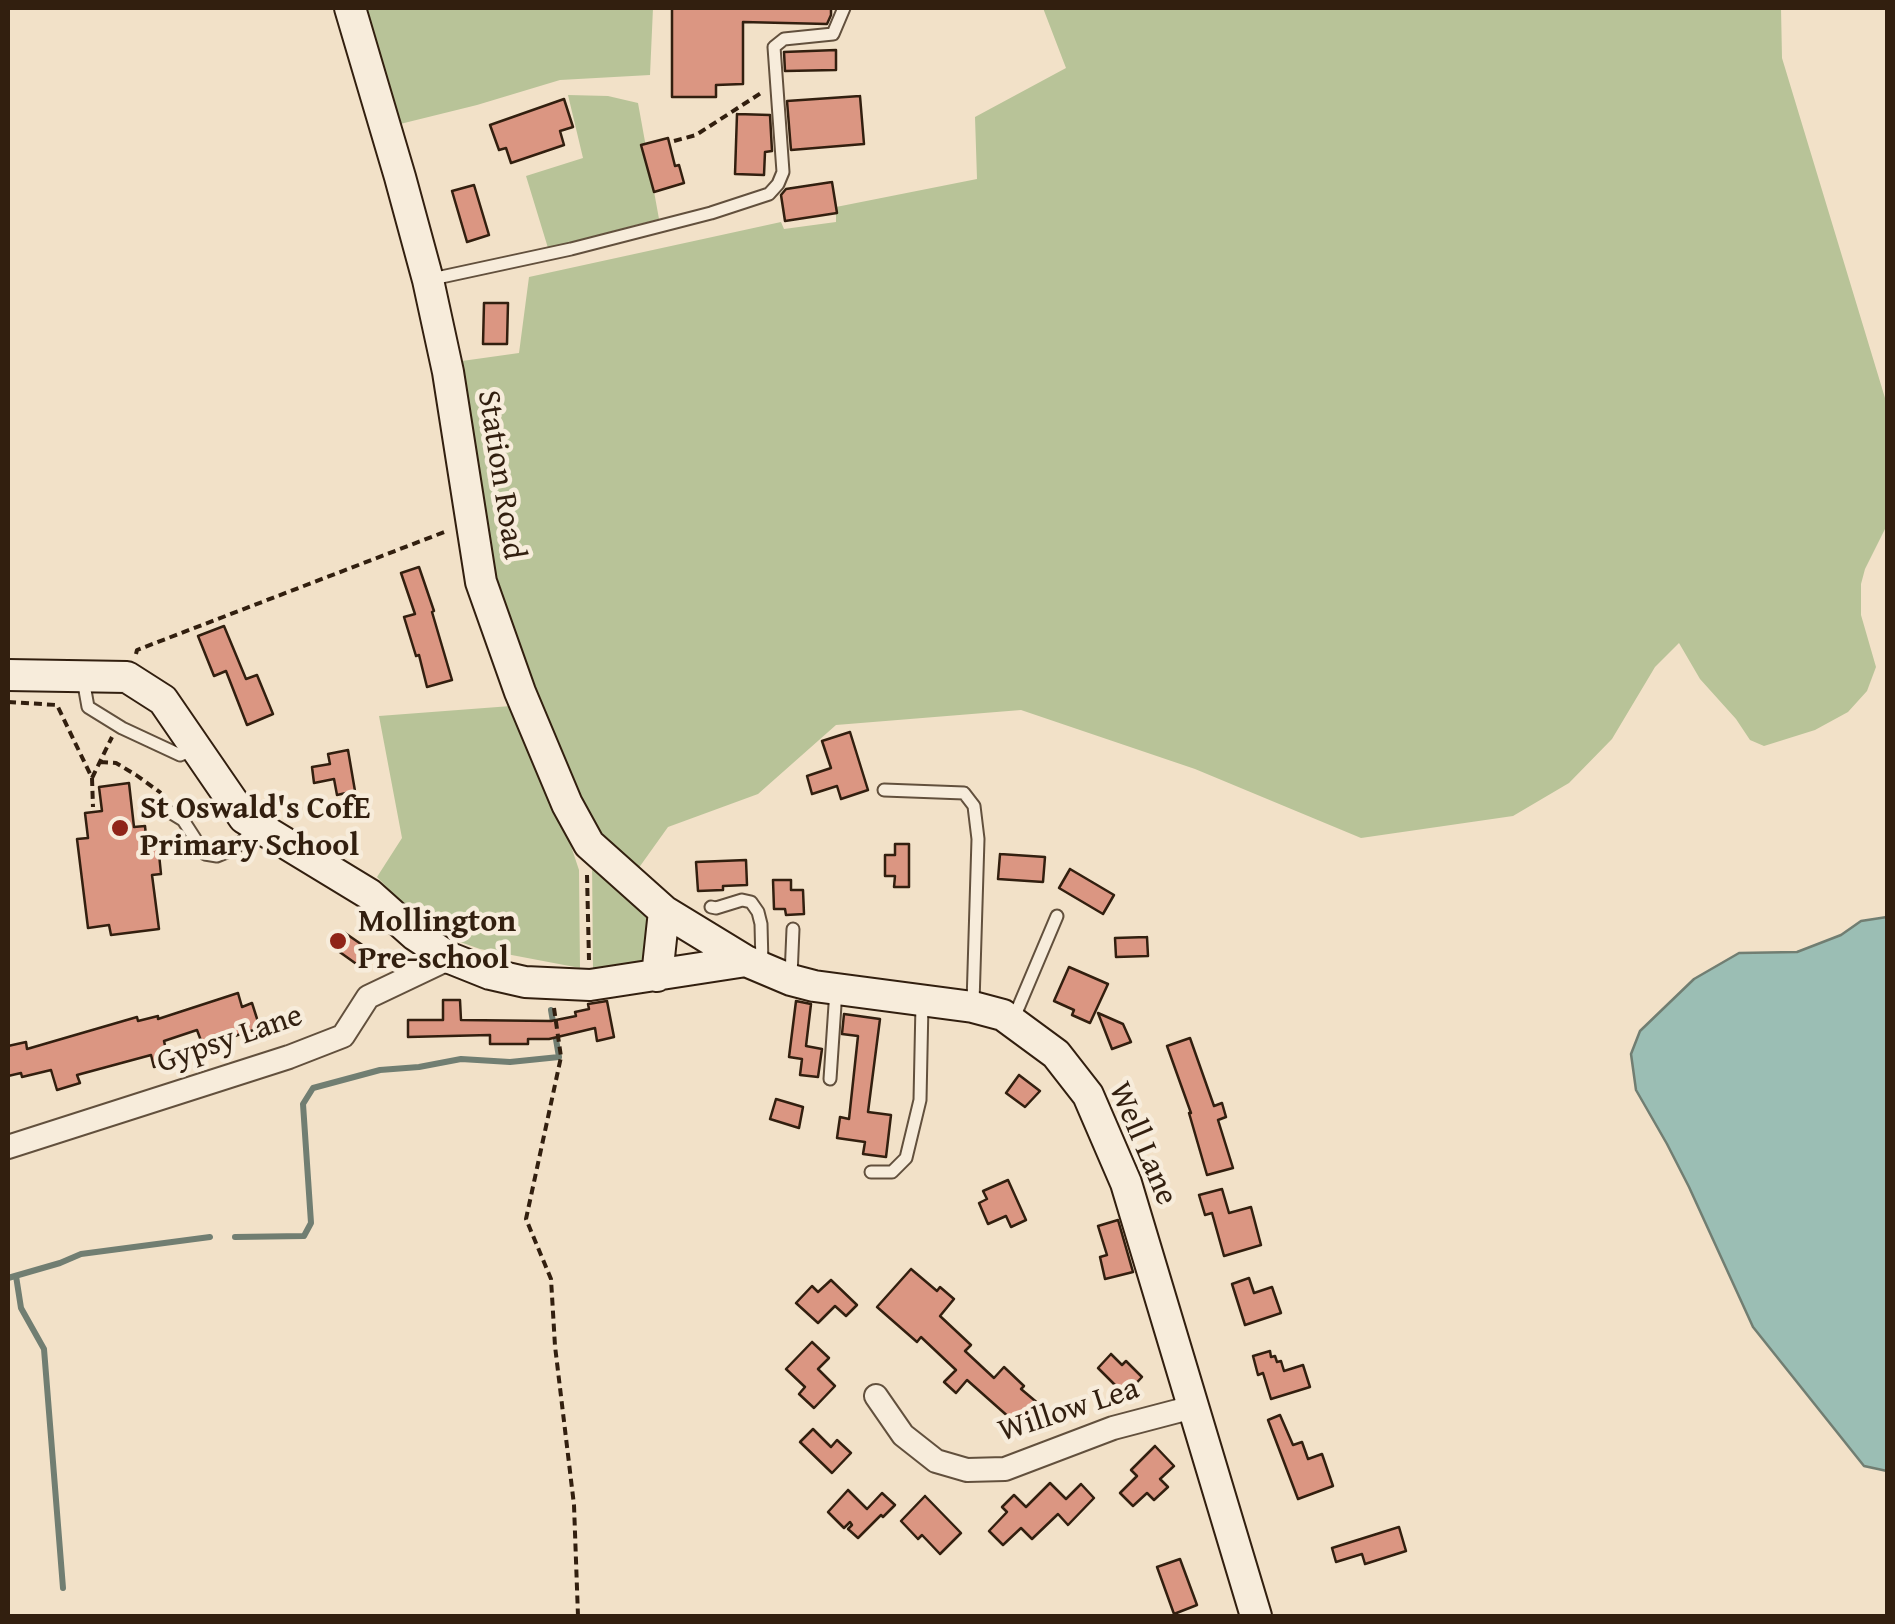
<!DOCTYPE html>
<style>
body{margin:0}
#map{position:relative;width:1895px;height:1624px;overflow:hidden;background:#f2e1c8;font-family:"Gentium Book Plus",serif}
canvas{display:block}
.frame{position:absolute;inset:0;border:10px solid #321f0f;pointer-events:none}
</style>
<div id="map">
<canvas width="1895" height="1624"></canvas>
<div class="frame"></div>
</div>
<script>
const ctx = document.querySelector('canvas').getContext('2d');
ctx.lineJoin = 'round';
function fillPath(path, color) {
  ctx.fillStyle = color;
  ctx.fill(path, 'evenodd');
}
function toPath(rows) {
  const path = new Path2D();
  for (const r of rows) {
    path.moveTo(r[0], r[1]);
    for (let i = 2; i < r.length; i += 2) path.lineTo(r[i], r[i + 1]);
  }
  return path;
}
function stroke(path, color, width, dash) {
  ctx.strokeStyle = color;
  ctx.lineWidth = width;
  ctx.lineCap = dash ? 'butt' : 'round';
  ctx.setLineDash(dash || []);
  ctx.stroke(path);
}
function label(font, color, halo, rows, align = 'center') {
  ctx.font = font + ' "Gentium Book Plus",serif';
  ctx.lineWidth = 9;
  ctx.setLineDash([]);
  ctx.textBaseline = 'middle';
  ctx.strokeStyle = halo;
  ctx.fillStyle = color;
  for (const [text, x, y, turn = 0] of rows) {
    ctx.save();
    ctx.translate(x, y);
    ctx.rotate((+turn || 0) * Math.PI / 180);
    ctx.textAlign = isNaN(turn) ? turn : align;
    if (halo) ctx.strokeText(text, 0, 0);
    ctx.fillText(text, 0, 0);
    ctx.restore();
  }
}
fillPath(toPath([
 [358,8,653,8,650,75,560,80,477,105,392,126],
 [1043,8,1781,8,1782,58,1885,398,1887,525,1865,569,1861,584,1861,615,1876,667,1867,691,1848,712,1815,730,1764,746,1750,740,1736,719,1700,679,1679,643,1655,667,1612,739,1569,783,1513,816,1361,838,1195,769,1021,710,836,725,758,794,668,827,638,869,595,826,513,652,492,569,469,445,462,361,519,353,529,277,781,222,784,229,836,222,836,207,977,179,975,117,1066,68],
 [568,95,608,96,638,103,659,219,548,248,526,176,583,158],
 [511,706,565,828,579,870,580,968,480,949,443,936,403,904,377,877,402,838,379,716],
 [592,859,646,911,651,923,646,955,636,966,593,971]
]), '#b8c398');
const water = toPath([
 [1887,917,1888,917,1887,1471,1864,1466,1753,1327,1689,1187,1667,1144,1636,1090,1631,1054,1640,1031,1694,979,1739,953,1797,952,1841,935,1861,921,1887,917]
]);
fillPath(water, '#9bbeb4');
stroke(water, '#717e72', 2.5);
stroke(toPath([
 [235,1237,304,1236,311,1223,303,1104,313,1088,380,1070,419,1067,461,1059,510,1062,559,1057,551,1010],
 [16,1276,21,1308,44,1349,63,1588],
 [8,1278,60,1263,81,1254,210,1237]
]), '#717e72', 6);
const building = toPath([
 [672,8,831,8,831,15,827,24,743,22,743,84,716,85,716,97,672,97,672,8],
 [836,50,836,70,785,71,784,52,836,50],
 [860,96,864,144,791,150,787,101,860,96],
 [564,99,573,127,560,131,564,145,511,163,506,148,499,150,490,125,564,99],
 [737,114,770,115,772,151,765,152,764,175,735,174,737,114],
 [668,138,675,166,679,165,684,183,654,192,641,145,668,138],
 [832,182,837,213,785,221,781,195,786,189,832,182],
 [474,185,489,235,467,242,452,191,474,185],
 [484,303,508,303,507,344,483,344,484,303],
 [419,567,434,611,432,612,452,680,427,687,419,655,416,656,404,617,415,614,401,573,419,567],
 [224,626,246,679,257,675,273,714,247,725,226,671,214,676,198,636,224,626],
 [850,732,868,790,841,799,837,786,812,794,807,776,831,768,822,741,850,732],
 [348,750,355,791,337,795,334,779,314,783,312,767,330,764,328,754,348,750],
 [129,783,134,827,145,826,147,845,158,844,161,874,152,875,159,929,111,935,109,925,88,928,77,839,88,838,85,813,102,811,99,787,129,783],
 [895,844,909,844,909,887,894,887,895,876,885,876,885,855,895,855,895,844],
 [1000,854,1045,857,1043,882,998,879,1000,854],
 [746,860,747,885,723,886,723,890,698,891,696,862,746,860],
 [1070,869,1114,895,1103,914,1059,888,1070,869],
 [773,880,791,880,791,890,803,890,804,914,786,915,785,909,774,909,773,880],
 [345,933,374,953,362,968,334,948,345,933],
 [1147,937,1148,956,1116,957,1115,938,1147,937],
 [1069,967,1108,984,1090,1023,1072,1015,1074,1010,1054,1001,1069,967],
 [238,993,242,1007,252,1003,260,1028,203,1046,197,1030,164,1041,169,1063,154,1067,151,1055,77,1075,80,1083,57,1090,51,1070,22,1077,21,1073,8,1076,8,1046,26,1042,27,1049,137,1017,138,1021,158,1016,158,1019,238,993],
 [443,1000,460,1000,461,1020,551,1021,576,1016,575,1012,589,1009,588,1004,607,1001,614,1037,597,1041,595,1028,549,1039,528,1039,528,1044,490,1044,490,1035,408,1037,408,1020,443,1020,443,1000],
 [796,1001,811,1004,806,1046,822,1049,818,1077,800,1075,802,1059,789,1057,796,1001],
 [1098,1013,1123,1024,1131,1042,1112,1049,1098,1013],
 [844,1014,880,1019,868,1112,891,1115,886,1157,863,1154,865,1142,837,1138,840,1117,849,1119,858,1036,842,1034,844,1014],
 [1190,1038,1214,1106,1222,1103,1226,1117,1218,1120,1233,1168,1207,1175,1189,1113,1191,1113,1167,1046,1190,1038],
 [1019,1075,1040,1091,1025,1107,1006,1093,1019,1075],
 [776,1099,803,1107,799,1128,770,1119,776,1099],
 [1008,1180,1026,1220,1011,1227,1006,1216,988,1224,979,1203,987,1199,983,1191,1008,1180],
 [1222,1189,1229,1213,1251,1207,1261,1245,1224,1256,1212,1213,1205,1215,1199,1195,1222,1189],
 [1118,1220,1133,1272,1105,1279,1100,1257,1107,1255,1098,1226,1118,1220],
 [911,1269,937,1291,940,1287,954,1299,940,1316,971,1345,965,1351,994,1378,1004,1367,1024,1386,1021,1389,1040,1405,1020,1427,967,1380,956,1393,944,1382,956,1370,921,1337,917,1342,877,1307,911,1269],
 [1249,1278,1254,1293,1272,1287,1281,1313,1245,1325,1232,1284,1249,1278],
 [831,1280,857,1305,846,1316,835,1306,818,1323,796,1303,812,1286,818,1292,831,1280],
 [812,1342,829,1358,818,1369,835,1386,814,1408,799,1394,805,1387,786,1369,812,1342],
 [1270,1351,1271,1357,1275,1356,1277,1362,1281,1361,1284,1371,1303,1365,1310,1387,1271,1399,1263,1373,1258,1375,1253,1356,1270,1351],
 [1111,1354,1122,1365,1126,1361,1142,1377,1125,1395,1098,1368,1111,1354],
 [1280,1415,1293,1445,1302,1442,1308,1459,1322,1454,1333,1486,1298,1499,1268,1420,1280,1415],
 [813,1429,831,1447,837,1440,851,1453,832,1473,800,1442,813,1429],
 [1155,1446,1174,1466,1160,1479,1168,1487,1154,1500,1147,1493,1133,1506,1120,1493,1137,1476,1131,1470,1155,1446],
 [1050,1483,1066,1499,1081,1484,1094,1498,1068,1525,1058,1514,1032,1539,1021,1528,1003,1545,989,1531,1007,1512,1002,1507,1014,1495,1026,1507,1050,1483],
 [848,1490,867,1509,882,1493,895,1505,883,1517,881,1515,858,1538,848,1529,852,1525,850,1522,844,1528,828,1512,848,1490],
 [925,1496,961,1533,940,1554,922,1535,918,1539,901,1521,925,1496],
 [1399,1527,1406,1551,1365,1564,1362,1554,1336,1562,1332,1548,1399,1527],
 [1180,1559,1197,1605,1174,1614,1157,1567,1180,1559]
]);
fillPath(building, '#db9682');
stroke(building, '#321f0f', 2.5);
const lane = toPath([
 [432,279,571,249,711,213,769,194,778,184,783,172,774,47,784,39,833,34,844,8],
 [83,679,88,707,122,728,180,755,193,750],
 [884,790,964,793,974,806,978,839,973,1003],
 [165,809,183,820,205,854,217,856,234,849,257,827],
 [711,907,716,908,742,900,751,902,758,912,761,924,762,964],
 [791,976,793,929],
 [1013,1020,1057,916],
 [830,1079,836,990],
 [871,1172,892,1172,906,1158,920,1100,922,1004]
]);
const street = toPath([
 [8,1147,289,1057,343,1036,368,997,450,958],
 [876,1396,903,1435,936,1461,967,1470,1005,1469,1113,1428,1193,1407]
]);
const secondary = toPath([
 [350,8,400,177,428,280,448,372,481,582,520,692,567,804,589,844,664,911,746,961,791,980,814,986,973,1007,1003,1015,1056,1054,1088,1095,1126,1183,1256,1616],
 [8,675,127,677,163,700,244,818,369,894,415,935,450,958,490,974,525,982,590,985,746,961],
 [657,976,664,911]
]);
stroke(lane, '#62503d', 15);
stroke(street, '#62503d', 26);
stroke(secondary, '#321f0f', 34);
stroke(toPath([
 [674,141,696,135,761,93],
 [136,654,137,650,447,531],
 [8,702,57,705,92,778,93,807],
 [100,762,116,763,136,775,161,793],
 [92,778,112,737],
 [587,875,589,960],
 [554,1008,561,1057,526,1219,551,1279,555,1346,574,1505,578,1616]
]), '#321f0f', 4, [8, 5]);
stroke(lane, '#f7ecdb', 11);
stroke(street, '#f7ecdb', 22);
stroke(secondary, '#f7ecdb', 30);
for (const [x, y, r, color] of [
 [120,828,10,"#8f2418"],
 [338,941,10,"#8f2418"]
]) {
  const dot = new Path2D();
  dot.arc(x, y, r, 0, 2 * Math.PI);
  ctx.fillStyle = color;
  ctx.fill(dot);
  stroke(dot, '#f7ecdb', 4);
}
label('32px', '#321f0f', '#f7ecdb', [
 ["Station Road",500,475,81],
 ["Gypsy Lane",230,1040,-19],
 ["Well Lane",1142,1144,67],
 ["Willow Lea",1069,1411,-18]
]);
label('bold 32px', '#321f0f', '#f7ecdb', [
 ["St Oswald's CofE",140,810],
 ["Primary School",140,847],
 ["Mollington",358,923],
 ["Pre-school",358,960]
], 'left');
</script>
